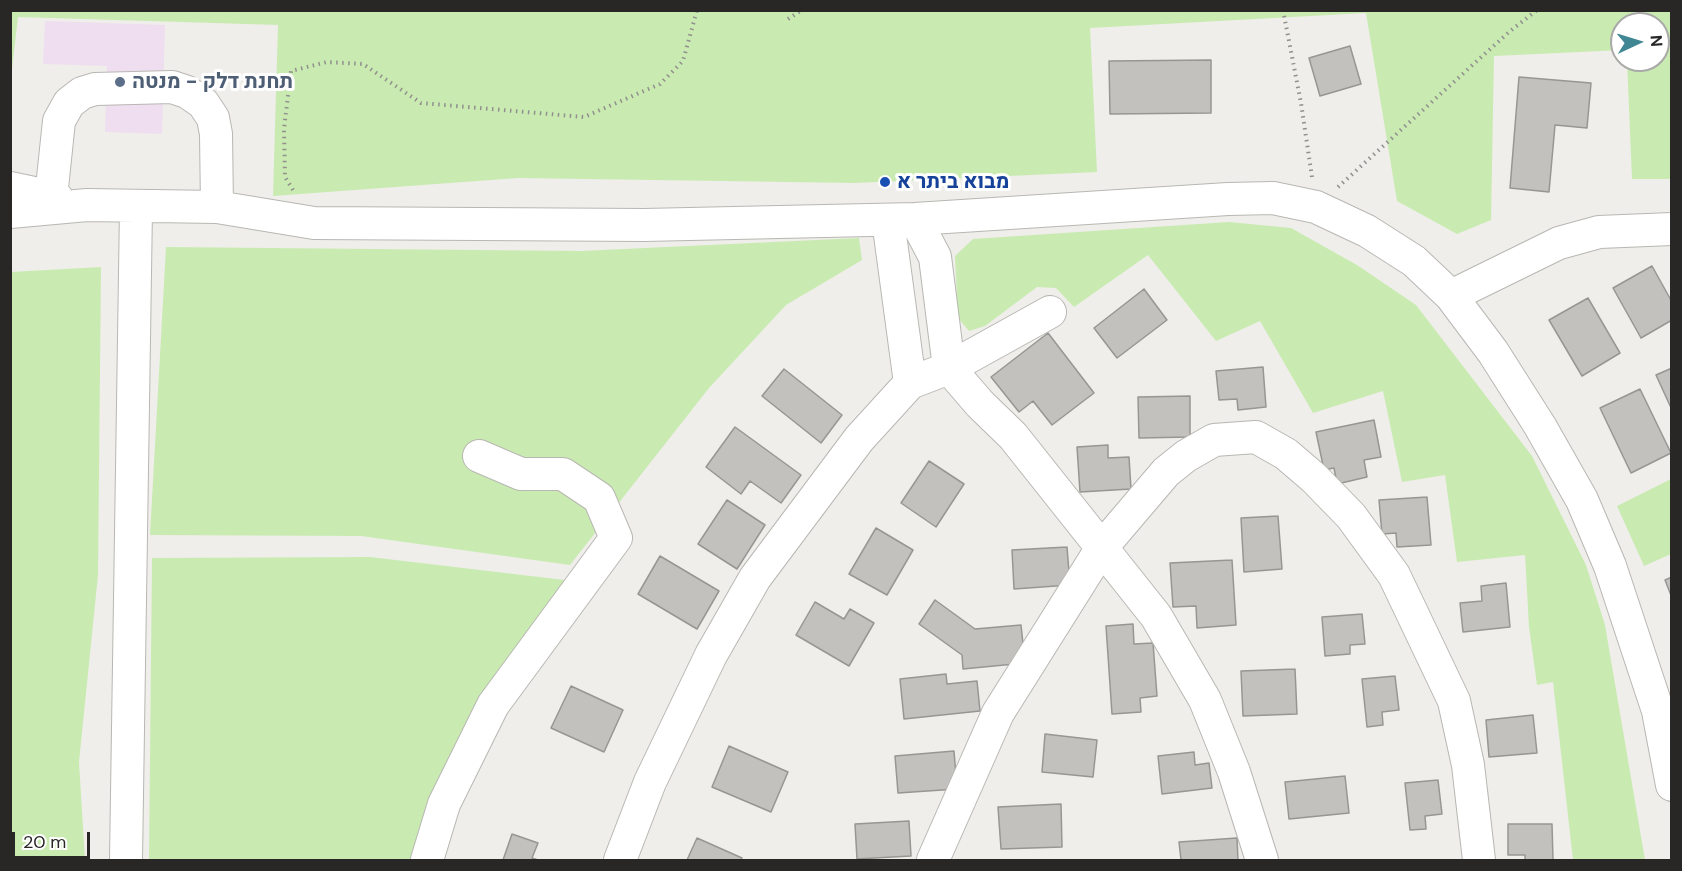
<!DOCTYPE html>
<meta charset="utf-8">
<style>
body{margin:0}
#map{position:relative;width:1682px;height:871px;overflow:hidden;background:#efeeea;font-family:"DM Sans",sans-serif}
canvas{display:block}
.frame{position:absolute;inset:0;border:12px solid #282726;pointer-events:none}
.north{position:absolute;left:1610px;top:12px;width:60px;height:60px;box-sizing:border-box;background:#fff;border:2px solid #a9a9a8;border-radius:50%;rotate:86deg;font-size:16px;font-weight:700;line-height:24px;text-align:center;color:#282726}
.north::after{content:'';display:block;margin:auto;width:21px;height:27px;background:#418693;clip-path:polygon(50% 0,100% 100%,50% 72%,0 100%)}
.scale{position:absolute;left:12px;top:832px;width:78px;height:27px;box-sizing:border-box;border:3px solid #282726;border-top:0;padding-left:8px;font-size:18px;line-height:21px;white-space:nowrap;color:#282726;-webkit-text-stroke:4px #fff;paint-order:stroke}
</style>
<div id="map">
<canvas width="1682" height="871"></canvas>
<div class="frame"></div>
<div class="north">N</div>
<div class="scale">20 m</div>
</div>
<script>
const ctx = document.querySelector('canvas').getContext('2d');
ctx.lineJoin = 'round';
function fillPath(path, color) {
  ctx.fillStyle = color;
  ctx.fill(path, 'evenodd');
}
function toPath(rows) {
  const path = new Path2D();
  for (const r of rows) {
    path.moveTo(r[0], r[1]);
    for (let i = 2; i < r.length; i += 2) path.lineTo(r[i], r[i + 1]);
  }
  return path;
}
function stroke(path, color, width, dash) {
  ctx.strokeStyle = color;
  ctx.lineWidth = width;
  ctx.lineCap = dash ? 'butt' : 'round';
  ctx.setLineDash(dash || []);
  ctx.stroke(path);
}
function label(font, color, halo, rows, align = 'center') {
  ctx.font = font + ' "DM Sans",Heebo,sans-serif';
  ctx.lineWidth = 6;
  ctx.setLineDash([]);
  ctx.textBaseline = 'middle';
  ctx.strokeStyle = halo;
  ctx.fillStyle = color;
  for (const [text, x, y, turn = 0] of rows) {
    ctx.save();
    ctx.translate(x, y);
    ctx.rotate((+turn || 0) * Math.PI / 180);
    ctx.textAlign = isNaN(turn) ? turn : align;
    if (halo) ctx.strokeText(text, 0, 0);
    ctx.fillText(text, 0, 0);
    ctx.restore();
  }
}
fillPath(toPath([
 [45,21,165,25,162,134,105,132,107,66,43,64]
]), '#efdeef');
fillPath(toPath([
 [11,10,1671,11,1671,179,1632,179,1627,60,1658,60,1658,24,1622,24,1622,50,1494,56,1491,220,1457,234,1397,201,1366,13,1090,28,1097,172,855,183,518,178,273,196,278,25,18,17,11,78],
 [1229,222,1291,228,1357,265,1416,305,1532,456,1586,565,1605,625,1645,860,1573,860,1553,682,1537,685,1529,627,1525,555,1457,562,1445,475,1402,482,1383,391,1313,413,1260,321,1216,341,1148,255,1074,307,1056,288,1037,287,985,326,969,331,958,318,955,256,973,239],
 [859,238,862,260,786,305,709,388,570,565,361,536,150,535,166,247,581,251],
 [101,267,98,575,79,762,85,860,11,860,11,272],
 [1671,479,1671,554,1644,566,1617,506],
 [370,557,573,581,472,765,443,860,149,860,152,558]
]), '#c9ebb1');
const building = toPath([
 [1350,46,1361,84,1320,96,1309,58,1350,46],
 [1211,60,1211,113,1110,114,1109,61,1211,60],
 [1519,77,1591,83,1587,128,1555,125,1549,192,1510,188,1519,77],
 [1652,266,1672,302,1672,320,1641,338,1613,288,1652,266],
 [1144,289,1167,320,1117,358,1094,328,1144,289],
 [1588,298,1620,353,1582,376,1549,320,1588,298],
 [1048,333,1094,393,1052,425,1033,401,1019,412,991,377,1048,333],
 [1263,367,1266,407,1238,410,1237,399,1219,400,1216,371,1263,367],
 [1672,368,1672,410,1656,375,1672,368],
 [784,369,842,415,821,443,762,396,784,369],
 [1640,389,1671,453,1631,473,1600,408,1640,389],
 [1190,396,1190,437,1139,438,1138,397,1190,396],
 [1374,420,1381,457,1364,460,1367,477,1337,484,1334,468,1324,470,1316,432,1374,420],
 [735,427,801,475,781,503,750,481,741,494,706,467,735,427],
 [1108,445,1108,458,1129,457,1131,489,1080,492,1077,447,1108,445],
 [929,461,964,484,936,527,901,503,929,461],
 [1427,497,1431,545,1397,547,1396,533,1382,534,1379,500,1427,497],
 [727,500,765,525,737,569,698,544,727,500],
 [1278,516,1282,569,1244,572,1241,518,1278,516],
 [876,528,913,550,887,595,849,574,876,528],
 [1067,547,1070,585,1014,589,1012,550,1067,547],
 [660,556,719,591,697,629,638,594,660,556],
 [1232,560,1236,625,1197,628,1196,606,1173,607,1170,563,1232,560],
 [1672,577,1672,598,1665,580,1672,577],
 [1506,583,1510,627,1463,632,1460,603,1482,601,1481,586,1506,583],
 [935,600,975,629,1021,625,1025,663,963,669,962,655,919,624,935,600],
 [815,602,844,619,850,609,874,623,849,666,796,635,815,602],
 [1362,614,1365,644,1350,645,1350,654,1325,656,1322,617,1362,614],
 [1133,624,1134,644,1153,643,1157,696,1140,698,1141,712,1112,714,1106,626,1133,624],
 [1295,669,1297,714,1243,716,1241,671,1295,669],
 [946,674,947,684,977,681,980,711,904,719,900,679,946,674],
 [1395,676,1399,710,1382,712,1383,725,1367,727,1362,679,1395,676],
 [571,686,623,710,604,752,551,728,571,686],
 [1533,715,1537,753,1489,757,1486,720,1533,715],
 [1045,734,1097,740,1093,777,1042,772,1045,734],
 [729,746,788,772,771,812,712,787,729,746],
 [954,751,957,789,898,793,895,756,954,751],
 [1194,752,1195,765,1209,763,1212,788,1162,794,1158,756,1194,752],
 [1345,776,1349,813,1289,819,1285,782,1345,776],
 [1438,780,1442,814,1425,816,1426,829,1410,830,1405,783,1438,780],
 [1061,804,1062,847,1001,849,998,807,1061,804],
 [909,821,911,856,857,859,855,824,909,821],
 [1508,824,1552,824,1553,860,1525,860,1525,855,1508,855,1508,824],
 [512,834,538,843,532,858,538,860,503,860,512,834],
 [697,838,742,858,741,860,687,860,697,838],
 [1237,838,1238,860,1181,860,1179,842,1237,838]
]);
fillPath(building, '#c2c1bd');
stroke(building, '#989693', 1.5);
const minor = toPath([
 [10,188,57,198],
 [51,197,59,121,69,103,82,93,95,89,172,87,187,92,203,103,213,118,216,134,217,207],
 [10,212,87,205,217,207,314,223,644,225,915,219,1228,199,1273,198,1316,207,1367,231,1414,261,1451,296,1493,352,1540,426,1582,500,1610,566,1658,711,1672,785],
 [915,219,935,257,949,368,980,404,1013,436,1156,616,1205,700,1234,772,1262,860],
 [888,220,910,383],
 [1451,296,1559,243,1599,232,1672,229],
 [126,860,136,208],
 [427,860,444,804,493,705,616,538,599,498,563,474,521,474,479,456],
 [620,860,650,782,711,655,755,578,859,439,910,383,949,368,1050,312],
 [933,860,998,713,1103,546,1166,472,1186,456,1214,440,1256,437,1286,454,1314,478,1351,516,1394,575,1454,701,1468,765,1479,860]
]);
stroke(minor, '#b8b7b3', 34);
stroke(toPath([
 [1283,10,1301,103,1312,177],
 [788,19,802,10],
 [1338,187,1509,32,1537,10],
 [293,190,285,177,284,129,291,71,327,62,363,64,421,103,584,117,660,84,683,61,697,10]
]), '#91908e', 4, [1.5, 4.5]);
stroke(minor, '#fff', 32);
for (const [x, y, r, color] of [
 [120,82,6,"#5c6f8a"],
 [885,182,6,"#1a4fb4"]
]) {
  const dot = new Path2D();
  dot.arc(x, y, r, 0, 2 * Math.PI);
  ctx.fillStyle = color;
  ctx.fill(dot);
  stroke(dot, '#fff', 2);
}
label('bold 21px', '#4e5e75', '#fff', [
 ["תחנת דלק - מנטה",132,82]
], 'left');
label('bold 21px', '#164399', '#fff', [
 ["מבוא ביתר א",897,182]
], 'left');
</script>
